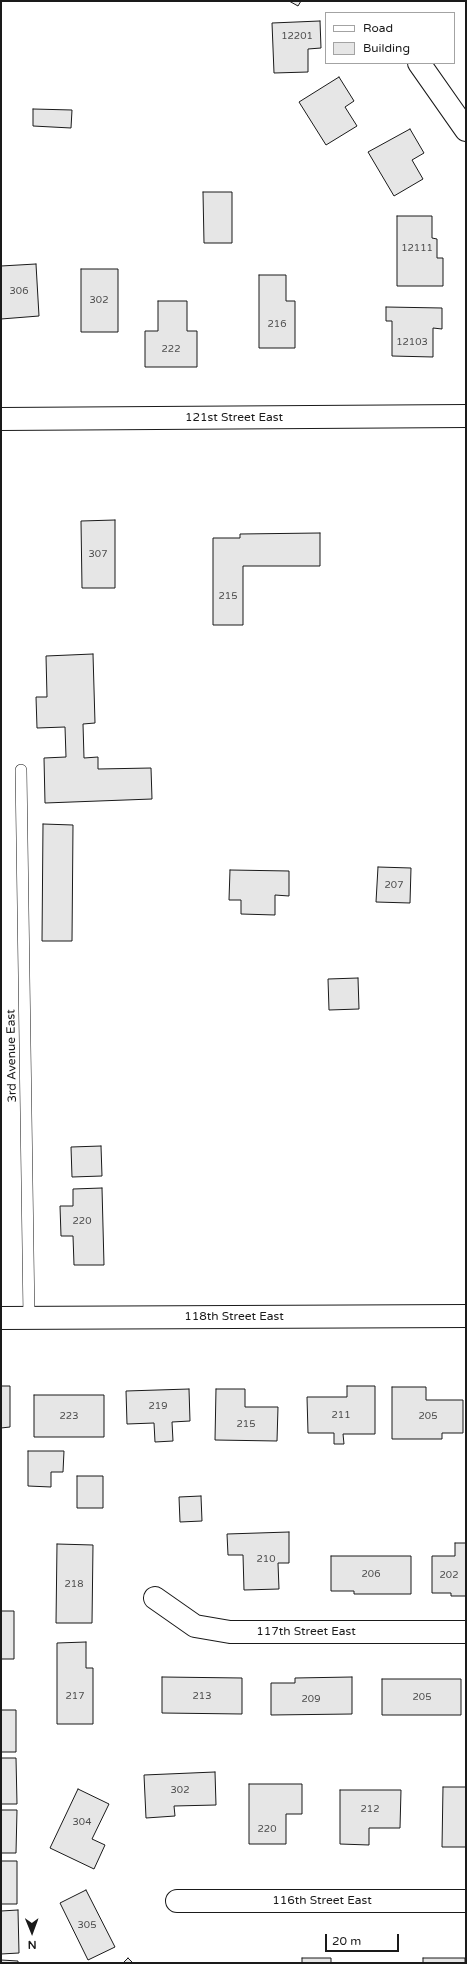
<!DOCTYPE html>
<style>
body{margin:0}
#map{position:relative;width:467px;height:1964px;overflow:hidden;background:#fff;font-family:"Varela Round",sans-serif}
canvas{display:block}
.frame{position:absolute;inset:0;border:2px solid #1a1a1a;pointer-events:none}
.legend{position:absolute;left:325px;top:12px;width:130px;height:52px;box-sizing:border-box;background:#fff;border:1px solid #a3a3a3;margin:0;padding:5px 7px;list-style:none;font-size:12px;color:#1a1a1a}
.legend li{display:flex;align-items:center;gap:8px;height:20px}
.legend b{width:20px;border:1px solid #a3a3a3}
.north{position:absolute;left:12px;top:1912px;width:40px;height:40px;-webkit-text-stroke:3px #fff;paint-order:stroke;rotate:179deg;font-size:11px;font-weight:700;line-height:16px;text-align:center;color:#1a1a1a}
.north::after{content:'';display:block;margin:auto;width:14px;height:18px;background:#1a1a1a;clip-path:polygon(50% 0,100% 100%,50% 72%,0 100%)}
.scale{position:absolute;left:325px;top:1934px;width:74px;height:18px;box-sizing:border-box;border:2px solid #1a1a1a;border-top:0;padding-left:5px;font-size:12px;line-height:14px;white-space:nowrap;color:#1a1a1a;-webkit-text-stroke:3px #fff;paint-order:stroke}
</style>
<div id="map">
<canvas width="467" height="1964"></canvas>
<div class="frame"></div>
<ul class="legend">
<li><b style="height:5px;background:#fff"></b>Road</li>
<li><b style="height:11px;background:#e6e6e6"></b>Building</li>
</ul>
<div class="north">N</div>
<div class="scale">20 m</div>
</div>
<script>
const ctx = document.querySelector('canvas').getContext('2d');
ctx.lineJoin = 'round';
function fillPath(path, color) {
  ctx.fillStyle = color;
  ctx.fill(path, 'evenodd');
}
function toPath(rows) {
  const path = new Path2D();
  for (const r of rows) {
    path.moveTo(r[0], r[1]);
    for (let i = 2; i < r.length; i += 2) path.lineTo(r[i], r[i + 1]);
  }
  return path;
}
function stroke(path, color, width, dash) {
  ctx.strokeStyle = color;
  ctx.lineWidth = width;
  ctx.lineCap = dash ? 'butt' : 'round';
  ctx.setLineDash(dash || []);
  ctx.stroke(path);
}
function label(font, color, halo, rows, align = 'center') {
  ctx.font = font + ' "Varela Round",sans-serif';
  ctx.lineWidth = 3;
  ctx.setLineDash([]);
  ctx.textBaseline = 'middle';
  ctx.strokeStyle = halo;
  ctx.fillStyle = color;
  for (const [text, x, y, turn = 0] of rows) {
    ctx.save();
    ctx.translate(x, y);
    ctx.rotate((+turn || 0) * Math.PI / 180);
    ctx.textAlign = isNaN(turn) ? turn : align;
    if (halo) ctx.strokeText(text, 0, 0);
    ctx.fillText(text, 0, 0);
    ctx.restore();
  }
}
const building = toPath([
 [289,1,301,1,298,6,289,1],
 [320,21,321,48,308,49,308,72,274,73,272,23,320,21],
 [339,77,354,101,345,107,357,126,326,145,299,102,339,77],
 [33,109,72,110,71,128,33,126,33,109],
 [410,129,424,153,412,160,423,179,394,196,368,152,410,129],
 [203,192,232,192,232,243,204,243,203,192],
 [397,216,432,216,432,238,437,239,437,258,443,258,443,286,397,286,397,216],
 [36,264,39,316,1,319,1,266,36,264],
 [81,269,118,269,118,332,81,332,81,269],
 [259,275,286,275,286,301,295,301,295,348,259,348,259,275],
 [158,301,187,301,187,331,197,331,197,367,145,367,145,331,158,331,158,301],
 [386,307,442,308,442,329,433,328,433,357,392,356,392,321,386,321,386,307],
 [115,520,115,588,82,588,81,521,115,520],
 [320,533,320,566,243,566,243,625,213,625,213,538,240,538,240,534,320,533],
 [93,654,95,723,83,724,84,758,98,757,98,769,151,768,152,799,45,803,44,758,66,757,65,727,37,728,36,697,47,697,46,656,93,654],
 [43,824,73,825,72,941,42,941,43,824],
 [378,867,411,868,410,903,376,902,378,867],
 [230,870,289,871,289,896,275,895,275,915,241,914,241,900,229,900,230,870],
 [358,978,359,1009,329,1010,328,979,358,978],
 [101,1146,102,1176,72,1177,71,1147,101,1146],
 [102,1188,104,1265,74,1265,73,1236,61,1236,60,1206,73,1206,73,1189,102,1188],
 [1,1386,10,1386,10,1427,1,1428,1,1386],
 [347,1386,375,1386,375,1434,343,1434,344,1444,334,1444,334,1433,308,1433,307,1397,347,1397,347,1386],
 [392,1387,426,1387,426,1400,463,1400,463,1433,442,1433,442,1439,392,1439,392,1387],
 [189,1389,190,1421,172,1422,173,1441,155,1442,154,1423,127,1424,126,1391,189,1389],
 [216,1389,245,1389,245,1407,278,1407,277,1441,215,1440,216,1389],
 [34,1395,104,1395,104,1437,34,1437,34,1395],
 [28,1451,64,1451,63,1472,51,1472,51,1487,28,1486,28,1451],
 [77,1476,103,1476,103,1508,77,1508,77,1476],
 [201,1496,202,1521,180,1522,179,1497,201,1496],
 [289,1532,289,1563,278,1563,279,1589,244,1590,243,1555,228,1555,227,1534,289,1532],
 [455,1543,466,1543,466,1596,451,1596,451,1593,432,1593,432,1556,455,1556,455,1543],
 [57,1544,93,1545,92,1623,56,1623,57,1544],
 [331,1556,411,1556,411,1594,354,1594,354,1591,331,1591,331,1556],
 [1,1611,14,1611,14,1659,1,1659,1,1611],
 [86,1642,86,1668,93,1668,93,1724,57,1724,57,1643,86,1642],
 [162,1677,242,1678,242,1714,162,1713,162,1677],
 [352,1677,352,1714,271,1715,271,1683,295,1683,295,1678,352,1677],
 [382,1679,461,1679,461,1715,382,1715,382,1679],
 [1,1710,16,1710,16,1752,1,1752,1,1710],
 [1,1758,16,1758,17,1804,1,1804,1,1758],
 [215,1772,216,1805,174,1806,175,1816,146,1818,144,1775,215,1772],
 [249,1784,302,1784,302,1814,286,1814,286,1844,249,1844,249,1784],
 [443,1787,466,1787,466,1847,442,1847,443,1787],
 [78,1789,109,1804,92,1839,105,1845,94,1869,50,1848,78,1789],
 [340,1790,401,1790,400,1828,369,1828,369,1845,340,1844,340,1790],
 [1,1810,17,1810,16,1853,1,1853,1,1810],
 [1,1861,17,1861,17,1904,1,1904,1,1861],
 [86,1890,115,1947,88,1960,60,1903,86,1890],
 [18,1910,19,1953,1,1954,1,1911,18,1910],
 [128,1958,133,1963,123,1963,128,1958],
 [302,1958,331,1958,331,1963,302,1963,302,1958],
 [423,1958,465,1958,465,1963,423,1963,423,1958],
 [1,1960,18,1961,18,1963,1,1963,1,1960]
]);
fillPath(building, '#e6e6e6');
stroke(building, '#1a1a1a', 1);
const lane = toPath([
 [21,770,29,1318]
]);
const street = toPath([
 [419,63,466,130],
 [1,1318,466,1316],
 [155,1598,195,1626,230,1632,466,1632],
 [177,1901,466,1901]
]);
const secondary = toPath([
 [1,419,466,416]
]);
stroke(lane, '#1a1a1a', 12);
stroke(street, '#1a1a1a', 24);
stroke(secondary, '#1a1a1a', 24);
stroke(lane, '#fff', 11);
stroke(street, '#fff', 22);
stroke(secondary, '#fff', 22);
label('10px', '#4d4d4d', null, [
 ["12201",297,36],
 ["12111",417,248],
 ["306",19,291],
 ["302",99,300],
 ["216",277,324],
 ["12103",412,342],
 ["222",171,349],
 ["307",98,554],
 ["215",228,596],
 ["207",394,885],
 ["220",82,1221],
 ["219",158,1406],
 ["211",341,1415],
 ["223",69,1416],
 ["205",428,1416],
 ["215",246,1424],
 ["210",266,1559],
 ["206",371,1574],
 ["202",449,1575],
 ["218",74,1584],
 ["217",75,1696],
 ["213",202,1696],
 ["205",422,1697],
 ["209",311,1699],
 ["302",180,1790],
 ["212",370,1809],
 ["304",82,1822],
 ["220",267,1829],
 ["305",87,1925]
]);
label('12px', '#1a1a1a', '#fff', [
 ["121st Street East",234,418],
 ["3rd Avenue East",12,1056,-91],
 ["118th Street East",234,1317],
 ["117th Street East",306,1632],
 ["116th Street East",322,1901]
]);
</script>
